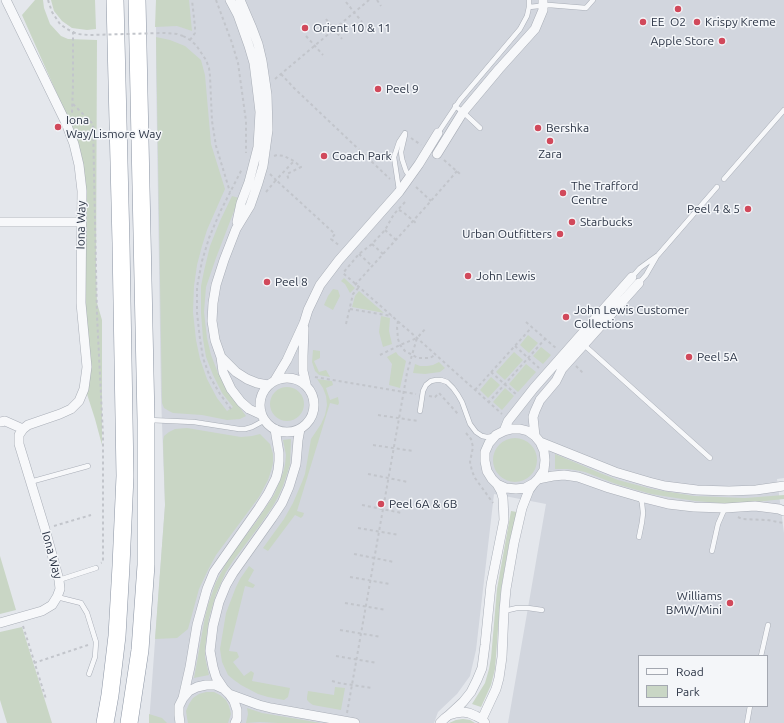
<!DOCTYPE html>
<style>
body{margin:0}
#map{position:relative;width:784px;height:723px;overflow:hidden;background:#e4e7ec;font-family:Ubuntu,sans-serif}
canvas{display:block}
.legend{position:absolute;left:638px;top:655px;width:130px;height:52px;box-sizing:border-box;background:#f4f6f9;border:1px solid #a4a8b1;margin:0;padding:5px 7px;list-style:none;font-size:12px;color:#2b3445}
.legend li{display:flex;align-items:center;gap:8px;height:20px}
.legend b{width:20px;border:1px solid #a4a8b1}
</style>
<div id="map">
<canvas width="784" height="723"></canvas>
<ul class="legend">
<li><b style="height:5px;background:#f7f8fa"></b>Road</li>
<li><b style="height:11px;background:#c9d6c5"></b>Park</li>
</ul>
</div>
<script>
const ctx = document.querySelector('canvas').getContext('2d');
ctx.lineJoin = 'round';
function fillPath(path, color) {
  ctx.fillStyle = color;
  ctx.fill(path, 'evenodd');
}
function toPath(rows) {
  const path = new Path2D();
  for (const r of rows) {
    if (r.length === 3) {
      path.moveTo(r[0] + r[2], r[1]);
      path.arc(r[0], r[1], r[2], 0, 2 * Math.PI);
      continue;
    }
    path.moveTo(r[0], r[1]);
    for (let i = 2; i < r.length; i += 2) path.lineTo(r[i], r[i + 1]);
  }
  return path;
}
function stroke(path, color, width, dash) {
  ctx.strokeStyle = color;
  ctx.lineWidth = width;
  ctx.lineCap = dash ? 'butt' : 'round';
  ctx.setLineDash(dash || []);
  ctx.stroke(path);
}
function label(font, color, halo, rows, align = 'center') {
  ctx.font = font + ' Ubuntu,sans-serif';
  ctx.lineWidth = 3;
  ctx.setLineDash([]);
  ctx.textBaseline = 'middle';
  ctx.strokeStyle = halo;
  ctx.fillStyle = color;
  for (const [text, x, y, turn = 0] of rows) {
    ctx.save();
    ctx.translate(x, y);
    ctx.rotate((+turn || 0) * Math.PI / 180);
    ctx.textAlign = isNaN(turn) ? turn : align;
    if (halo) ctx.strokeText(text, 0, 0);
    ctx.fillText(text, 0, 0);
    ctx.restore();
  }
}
fillPath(toPath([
 [156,0,784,0,784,478,777,479,784,533,784,723,508,723,546,504,494,494,476,650,470,676,457,694,438,712,434,723,149,723,165,505,161,396,156,67],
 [639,656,767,656,767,706,639,706]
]), '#d2d6de');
fillPath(toPath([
 [35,0,43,0,44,8,50,24,61,36,68,39,97,40,96,268,97,303,102,320,102,445,95,419,86,391,83,304,84,188,66,114,22,15],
 [51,0,95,0,96,29,87,30,72,28,62,21,54,11],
 [156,0,189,0,192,31,177,26,155,27],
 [156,37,170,40,185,46,201,60,205,75,211,144,225,189,207,230,202,246,197,265,194,286,193,312,196,340,200,359,207,379,217,398,227,411,233,407,222,393,213,375,206,357,203,339,201,313,201,286,204,271,210,246,220,221,232,196,239,198,216,258,206,287,204,312,207,338,211,355,218,373,227,390,246,416,240,419,227,420,202,415,173,413,169,411,164,408,162,403],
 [344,278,355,288,350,293,345,284,341,281],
 [333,289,338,290,340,296,333,310,324,305,328,296],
 [359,291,384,313,352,307,355,296],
 [381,316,390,318,389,331,392,344,383,347,379,332],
 [528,335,538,343,529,353,520,345],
 [541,347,551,355,543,364,533,356],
 [313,350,320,351,320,358,314,361,319,372,326,370,330,377,319,375,315,371,312,362],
 [396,352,398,355,406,361,400,388,389,385,392,364,387,357],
 [514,352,523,360,505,380,496,372],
 [439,362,445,368,440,372,425,374,413,373,415,364,420,366,427,366,433,365],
 [526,364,536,372,518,392,509,384],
 [491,377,500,385,488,398,480,390],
 [317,379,332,381,333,385,326,388,330,400,338,397,339,403,338,405,330,403,297,511,304,513,303,516,301,518,295,515,268,551,263,548,284,519,293,503,302,482,305,474,311,439,321,424,325,415,327,405,326,396,323,388],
 [287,404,17],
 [505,388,514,396,502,410,493,402],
 [187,428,241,437,252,436,260,434,270,444,273,454,273,463,271,471,268,480,259,497,216,555,208,570,199,589,188,629,177,638,155,639,165,505,163,441,164,436,169,432,175,429],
 [515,460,22],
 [291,439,290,465,283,486,278,497,273,506,260,525,233,561,226,572,216,594,209,618,205,648,205,657,209,675,194,678,205,617,208,605,216,582,229,558,256,522,274,495,283,473,285,465,286,455,283,440],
 [555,454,600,473,618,480,652,489,694,496,720,497,745,498,784,495,784,499,745,503,720,503,695,501,651,494,616,484,585,472,575,470,567,469,555,469],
 [511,511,517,512,509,544,501,590,495,669,491,685,481,707,472,704,485,683,489,669,491,658,497,589],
 [0,556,16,610,0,614],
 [249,566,254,570,248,581,255,585,253,588,245,586,229,651,237,652,239,657,233,662,244,676,251,671,254,673,252,681,290,688,288,697,284,700,268,697,258,694,241,685,234,680,228,675,222,662,220,649,226,613,236,587,240,579],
 [22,627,52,723,7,723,0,700,0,632],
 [335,687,345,688,341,710,313,705,310,703,307,700,307,697,308,691,334,695],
 [206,692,214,692,220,695,226,700,229,706,231,714,228,723,188,723,187,718,186,711,189,704,193,698,199,694],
 [247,708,262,713,321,723,278,723,260,722,246,723,248,714],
 [149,714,162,718,167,723,149,723],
 [463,719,470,720,475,723,449,723,456,720]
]), '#c9d6c5');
const lane = toPath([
 [529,7,549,5,586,8,593,0],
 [455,106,463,112,480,128],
 [438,133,460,100,520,29,527,16,529,7,529,0],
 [405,135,401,152,402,159,406,171,410,177],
 [724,179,784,110],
 [399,190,394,157,399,142,405,133],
 [632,277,640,268,658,255,717,187],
 [639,283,646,275,657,256],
 [579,323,587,331],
 [583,344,710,458],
 [420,411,423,391,426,385,431,381,436,380,441,380,447,382,453,388,458,395,462,402,470,424,476,432,482,436,487,437,494,436],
 [149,420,194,422,239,429,245,429,252,427,265,420],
 [30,482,88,466],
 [639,537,642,522,643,513,642,503,640,497],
 [712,551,718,524,725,508],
 [59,580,96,568],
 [57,597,81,603,87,613,96,642,95,657,89,674],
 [504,611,517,608,528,608,542,610],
 [761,656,768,625],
 [747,723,750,706]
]);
const street = toPath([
 [230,0,238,15,249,46,254,63,257,87,260,112,258,147,249,182,241,203,237,222],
 [240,0,252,28,258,44,262,61,267,95,268,130,263,166,258,183,250,206,236,229,224,260,216,285,213,303,212,321,215,340,221,357,223,372,231,389,241,402,249,409,262,415],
 [437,154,463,112,499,69,535,29,543,10,543,0],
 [0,222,81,222],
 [304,328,303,356,303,371,306,384],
 [221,357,236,372,247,379,257,383,268,385],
 [287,405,27],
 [275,380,287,360,304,323,308,310,320,285,339,260,399,192,419,164,438,133],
 [0,422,5,421,23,429],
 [504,431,508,421,534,388,632,277],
 [535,436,533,417,535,411,540,400,556,381,562,369,639,283],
 [540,442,615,472,649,482,665,486,697,490,729,491,756,490,784,486],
 [538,479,553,476,564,475,578,477,609,488,640,497,668,504,694,507,725,508,755,506,779,509,784,511],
 [0,623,42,611,52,605,57,597,60,589,59,580,45,529,19,444,19,435,23,429,28,425,60,414,71,409,79,401,84,389,87,367,81,303,82,191,79,165,74,144,66,123,6,0],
 [224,689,216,677,213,667,210,651,213,626,219,602,226,585,233,573,272,518,282,503,289,487,296,464,298,440,300,429],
 [229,694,259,705,271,708,355,723],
 [183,698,190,667,197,625,207,589,214,572,259,508,268,494,276,478,278,470,279,461,279,453,275,429],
 [449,715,463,702,471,692,477,680,482,668,485,645,491,585,504,520,503,498,501,491,497,484],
 [482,719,496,689,499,678,502,657,504,611,506,589,514,543,522,508,529,490,534,483,538,479,544,470,545,460,544,451,540,442,535,436,528,431,520,429,512,429,504,431,496,435,489,443,485,452,485,461,487,471,492,479,497,484,506,488,516,489,525,488,534,483],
 [180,723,179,715,179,706,183,698,189,691,197,687,206,685,215,685,224,689,229,694,234,701,237,710,237,719,235,723],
 [440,723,445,718,449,715,456,713,463,712,469,713,476,716,482,719,485,723]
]);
const highway = toPath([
 [105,723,110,695,117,636,121,566,125,476,121,243,115,0],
 [129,723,140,650,146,565,146,420,137,0]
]);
stroke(lane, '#a9aeb7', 5.5);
stroke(street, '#a9aeb7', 10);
stroke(highway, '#8b94a3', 18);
stroke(toPath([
 [48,0,52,12,60,24,67,29,73,32,73,85,72,113],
 [216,0,232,43,238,63,246,121,246,153],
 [377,0,381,6],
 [346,2,362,22],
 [326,19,342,39],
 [183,36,190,40,196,45,206,60,209,68,210,76,212,121,216,146,230,192],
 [306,36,323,55],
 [190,40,195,33,195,27,192,0],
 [281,74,294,88,390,179],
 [275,79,369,0],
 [73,104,93,124,97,316,103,435,103,562,101,563],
 [411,138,421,145],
 [274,156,277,155,284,156,294,161,301,167,287,174,289,181],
 [444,160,460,174],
 [270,174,276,180,294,161],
 [416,187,431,201],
 [266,192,276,180,335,234,331,239,340,246],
 [405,202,394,214,385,230,372,244,359,254,343,273,417,338,502,414],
 [399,210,403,212,416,223],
 [385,230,396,240],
 [372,244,383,254],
 [359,254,372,266],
 [355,285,431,201,457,171],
 [350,309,392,316],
 [398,321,397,327,398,339,400,345,405,351,418,358,430,358,435,355],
 [526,322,557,349],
 [346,324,353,294,359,287],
 [515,346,539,368],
 [380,355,400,345,417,338],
 [576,366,584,374],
 [491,372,517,395],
 [315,377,416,394],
 [475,390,532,327],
 [429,396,435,397,439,393,458,414],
 [488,403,545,339],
 [231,409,220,394,210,377,203,358,200,339,197,313,197,287,202,261,209,238,220,212,242,169],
 [378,415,418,421],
 [466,433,471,439,473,447,470,462,472,471,475,478,493,503],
 [373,445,413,451],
 [368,474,408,482],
 [362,505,402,513],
 [738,517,742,519,767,520,784,523],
 [54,526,91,515],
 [358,528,399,535],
 [354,554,394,562],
 [350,577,390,584],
 [345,603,386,610],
 [23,626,46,699],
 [340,630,381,637],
 [336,656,377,663],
 [34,663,88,645],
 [332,681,339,683,372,688],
 [347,713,407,373,412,355,417,338,426,328]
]), '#c2c5cb', 2, [3, 3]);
stroke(lane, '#f7f8fa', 4.5);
stroke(street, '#f7f8fa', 9);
stroke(highway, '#fff', 17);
stroke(toPath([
 [73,32,77,34,89,35,164,33,177,34,183,36]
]), '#c2c5cb', 2, [3, 3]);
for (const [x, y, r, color] of [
 [678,9,4,"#d1495b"],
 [643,22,4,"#d1495b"],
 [697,22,4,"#d1495b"],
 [305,28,4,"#d1495b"],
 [722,41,4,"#d1495b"],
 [378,89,4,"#d1495b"],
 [58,127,4,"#d1495b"],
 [538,128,4,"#d1495b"],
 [550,141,4,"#d1495b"],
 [324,156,4,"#d1495b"],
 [563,193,4,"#d1495b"],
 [748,209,4,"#d1495b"],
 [572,222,4,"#d1495b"],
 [560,234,4,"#d1495b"],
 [468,276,4,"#d1495b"],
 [267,282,4,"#d1495b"],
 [566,317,4,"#d1495b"],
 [689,357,4,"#d1495b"],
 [381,504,4,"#d1495b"],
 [730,603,4,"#d1495b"]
]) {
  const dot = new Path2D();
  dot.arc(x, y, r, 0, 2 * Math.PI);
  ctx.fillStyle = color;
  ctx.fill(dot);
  stroke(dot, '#f4f6f9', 1.5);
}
label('12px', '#2b3445', '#f4f6f9', [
 ["EE",651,22],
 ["O2",678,22,"center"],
 ["Krispy Kreme",705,22],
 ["Orient 10 & 11",313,28],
 ["Apple Store",714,41,"right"],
 ["Peel 9",386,89],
 ["Iona",66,120],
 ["Way/Lismore Way",66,134],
 ["Bershka",546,128],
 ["Zara",550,154,"center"],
 ["Coach Park",332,156],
 ["The Trafford",571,186],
 ["Centre",571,200],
 ["Peel 4 & 5",740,209,"right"],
 ["Starbucks",580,222],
 ["Urban Outfitters",552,234,"right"],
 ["John Lewis",476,276],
 ["Peel 8",275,282],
 ["John Lewis Customer",574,310],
 ["Collections",574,324],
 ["Peel 5A",697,357],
 ["Peel 6A & 6B",389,504],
 ["Williams",722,596,"right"],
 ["BMW/Mini",722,610,"right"]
], 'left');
label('12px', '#2b3445', '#f4f6f9', [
 ["Iona Way",81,225,-89],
 ["Iona Way",52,555,75]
]);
</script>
